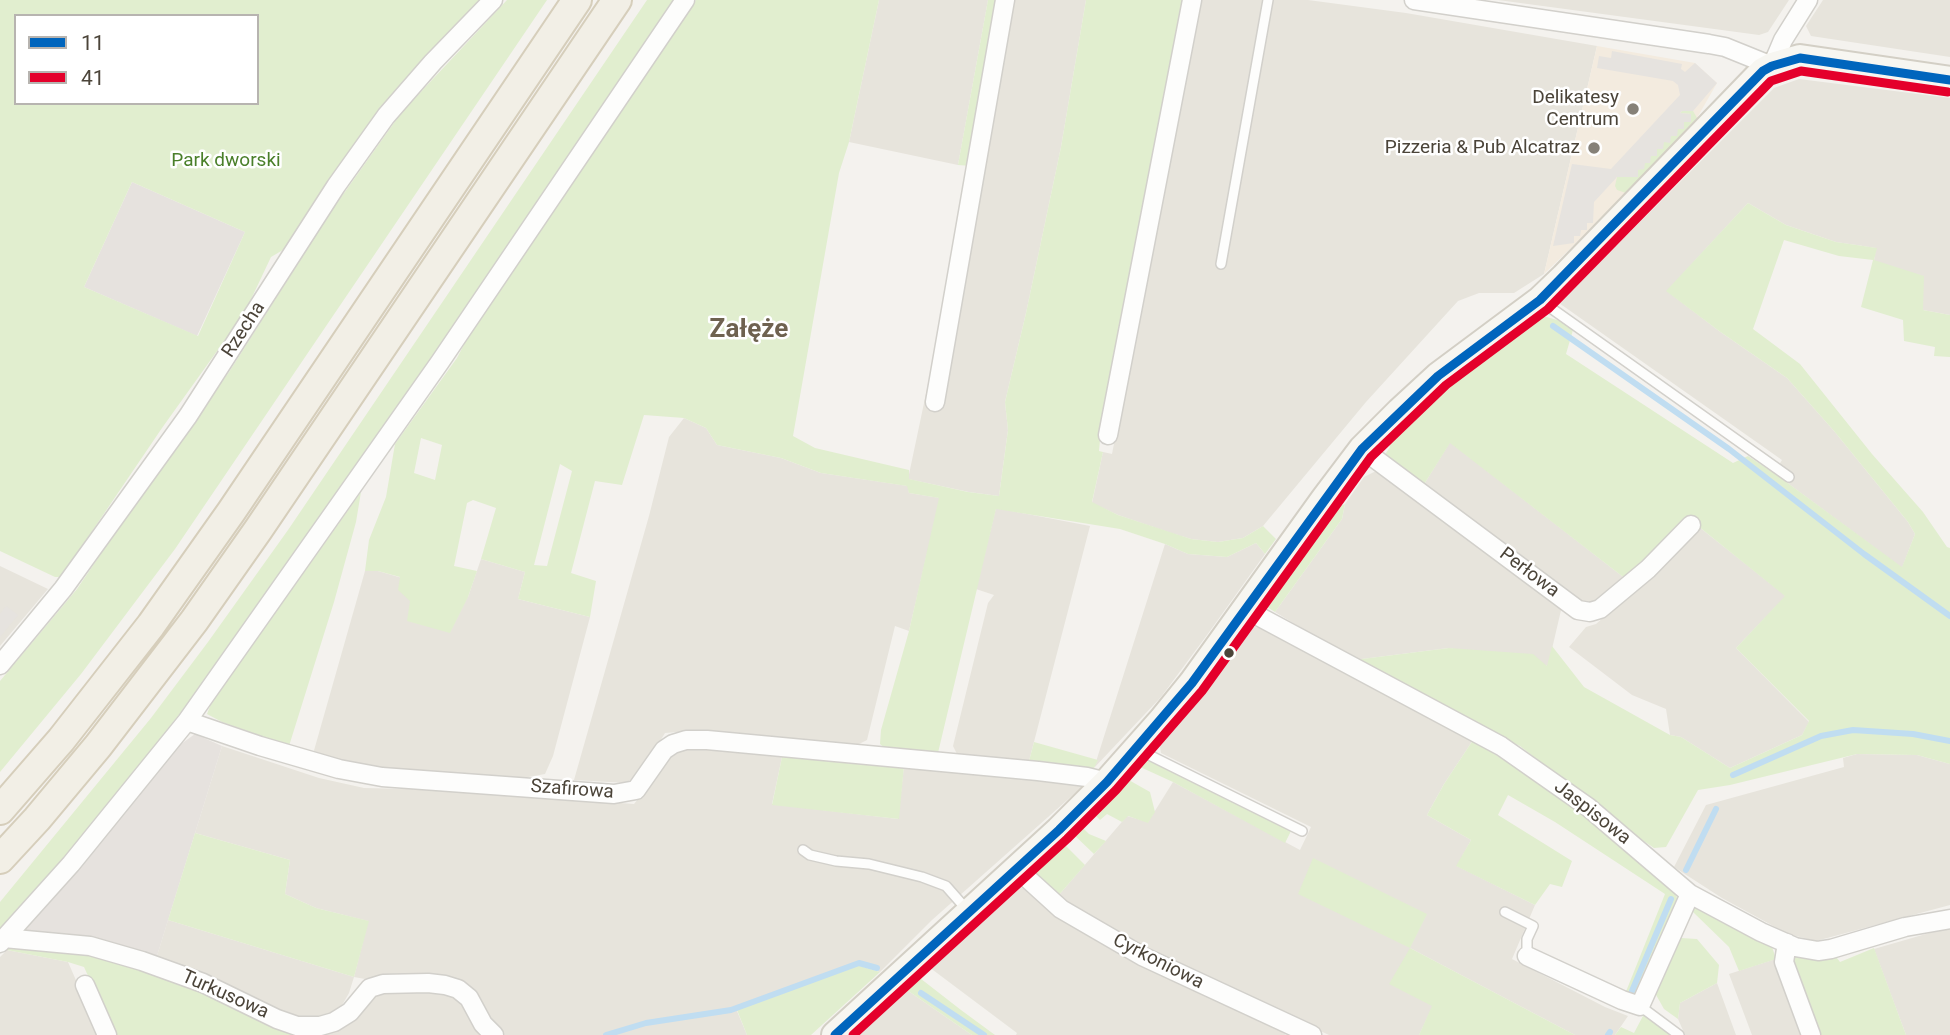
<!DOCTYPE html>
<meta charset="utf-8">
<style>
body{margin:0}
#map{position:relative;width:1950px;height:1035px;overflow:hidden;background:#f4f2ee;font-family:Roboto,sans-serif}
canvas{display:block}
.legend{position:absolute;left:14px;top:14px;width:245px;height:91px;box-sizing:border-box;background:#fff;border:2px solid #b7b4b0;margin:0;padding:9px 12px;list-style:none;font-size:21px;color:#4b4439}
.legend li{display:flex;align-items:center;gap:14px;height:35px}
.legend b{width:35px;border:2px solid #b7b4b0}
</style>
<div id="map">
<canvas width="1950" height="1035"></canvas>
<ul class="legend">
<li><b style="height:9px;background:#0065bd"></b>11</li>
<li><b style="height:9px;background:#e4002b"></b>41</li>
</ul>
</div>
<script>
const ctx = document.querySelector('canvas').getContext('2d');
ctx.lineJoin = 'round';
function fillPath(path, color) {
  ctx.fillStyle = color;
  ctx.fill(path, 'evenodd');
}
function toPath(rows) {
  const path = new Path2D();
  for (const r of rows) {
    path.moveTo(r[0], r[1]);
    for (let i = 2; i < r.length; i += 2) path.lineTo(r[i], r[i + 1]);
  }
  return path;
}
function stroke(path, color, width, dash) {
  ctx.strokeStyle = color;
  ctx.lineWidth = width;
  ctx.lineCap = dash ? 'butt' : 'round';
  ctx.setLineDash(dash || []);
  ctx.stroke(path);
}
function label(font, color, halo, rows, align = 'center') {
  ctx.font = font + ' Roboto,sans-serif';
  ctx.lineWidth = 5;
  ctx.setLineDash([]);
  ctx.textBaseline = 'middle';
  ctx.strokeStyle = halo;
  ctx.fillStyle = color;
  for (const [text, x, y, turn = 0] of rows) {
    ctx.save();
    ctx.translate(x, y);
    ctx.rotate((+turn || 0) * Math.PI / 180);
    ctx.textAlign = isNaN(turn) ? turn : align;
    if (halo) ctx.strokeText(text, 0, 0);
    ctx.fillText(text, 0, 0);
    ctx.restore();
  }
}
fillPath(toPath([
 [879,0,988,0,958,165,849,142],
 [1014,0,1086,0,1061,147,1026,313,1005,402,1008,430,999,496,969,492,908,479,943,313,958,314],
 [1200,0,1308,0,1406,13,1597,46,1544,274,1514,293,1479,293,1458,301,1366,402,1263,526,1243,538,1218,542,1191,539,1171,533,1118,515,1092,503,1103,452,1112,454],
 [1498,0,1789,0,1768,32,1759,35],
 [1823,0,1950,0,1950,57,1811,36,1806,26],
 [1799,79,1950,98,1950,315,1923,310,1874,260,1876,248,1836,242,1786,225,1748,203,1667,291,1719,331,1787,378,1834,431,1908,522,1915,534,1902,568,1774,473,1782,460,1559,303,1774,88],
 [684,418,706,428,717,445,781,458,821,473,908,486,909,493,940,498,909,631,895,626,867,740,855,746,751,738,690,731,665,733,643,769,627,783,574,780,649,516,669,437],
 [1450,442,1627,580,1593,604,1579,602,1423,486],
 [1380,469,1562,606,1548,666,1449,648,1354,660,1275,612,1342,519,1345,504,1364,477],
 [996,508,1090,526,1029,761,957,754,953,746,988,603,994,595,976,589],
 [1699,527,1786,596,1736,648,1809,722,1802,735,1730,768,1681,737,1670,735,1666,709,1632,695,1569,647,1586,627,1596,624,1652,575],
 [1256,543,1265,554,1207,635,1161,697,1094,768,1165,544,1188,554,1227,557],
 [481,559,525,572,518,599,590,617,553,756,545,774,523,778,405,770,350,764,313,754,365,571,378,571,468,597],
 [0,566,48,589,0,646],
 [1250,627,1268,628,1473,740,1444,784,1427,815,1471,840,1457,866,1535,905,1512,959,1605,1007,1628,1016,1615,1035,1575,1035,1410,948,1433,1006,1419,1035,1329,1035,1133,943,1058,896,1127,816,1148,822,1173,782,1300,850,1311,827,1161,753,1159,741],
 [222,746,319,778,364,788,411,789,515,795,634,804,652,782,670,754,695,748,769,754,782,757,772,804,898,819,904,766,981,775,1040,777,1083,786,932,920,880,972,857,965,737,1011,747,1035,505,1035,496,1030,444,977,393,974,365,979,354,977,349,993,341,1007,328,1017,303,1020,184,967,156,959,168,920,354,977,368,921,316,908,285,894,290,860,195,833],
 [1857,754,1917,755,1950,764,1950,905,1816,941,1788,934,1722,898,1674,867,1706,805,1844,767,1843,758],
 [1020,887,1031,893,1047,909,1144,963,1245,1015,1269,1023,1286,1035,1016,1035,1017,1033,929,967],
 [1950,927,1950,1035,1906,1035,1874,949],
 [7,950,68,962,100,1035,0,1035,0,957],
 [1791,954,1821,1035,1752,1035,1729,974],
 [1717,983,1736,1035,1685,1035,1678,1019,1680,1003],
 [904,988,972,1035,853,1035],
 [412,989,453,993,469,1010,482,1035,325,1035,324,1033,369,996,382,991]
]), '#e7e4dc');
fillPath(toPath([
 [1597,46,1695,63,1717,83,1697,118,1607,213,1544,274]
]), '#f3ebdf');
fillPath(toPath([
 [132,182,245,232,197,336,84,287],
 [195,734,222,746,156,959,75,938,24,931,181,744]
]), '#e6e2de');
fillPath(toPath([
 [0,0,481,0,381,106,299,228,288,247,271,257,245,312,162,428,61,577,55,577,0,551],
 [16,16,257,16,257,103,16,103],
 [132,182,245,232,198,336,84,287],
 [507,0,547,0,175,549,81,674,0,772,0,681,77,589,147,486,229,372,332,210,401,113],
 [647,0,676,0,478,296,252,618,175,720,109,806,0,934,0,902,151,718,208,642,288,530],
 [696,0,879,0,849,142,839,173,793,436,815,448,909,470,909,479,968,492,999,496,1008,430,1005,402,1026,313,1061,147,1086,0,1183,0,1141,212,1121,327,1103,408,1099,451,1103,452,1092,502,1118,515,1191,539,1218,542,1243,538,1263,526,1276,539,1265,554,1256,543,1227,557,1188,554,1165,544,1120,529,996,509,937,757,887,750,880,744,881,730,909,631,939,498,909,493,907,486,821,473,781,458,717,445,706,428,684,418,644,415,622,485,595,481,571,573,596,581,590,617,518,599,525,572,481,559,496,508,473,500,467,503,454,566,477,571,468,597,450,633,407,621,410,601,398,590,400,577,378,571,365,571,369,540,386,497,395,444,457,358,470,333],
 [421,438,442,445,435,480,414,473],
 [560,464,572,471,547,566,534,565],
 [988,0,1000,0,971,166,958,165],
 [1682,111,1693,111,1697,118,1626,193,1617,190,1615,186,1617,177,1638,169,1691,114,1680,113],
 [1748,203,1786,225,1836,242,1877,248,1874,260,1924,276,1923,310,1950,315,1950,357,1934,356,1935,347,1904,341,1903,320,1861,307,1873,260,1839,256,1784,240,1753,329,1800,364,1872,454,1923,512,1947,547,1950,548,1950,764,1917,755,1857,754,1730,785,1698,790,1666,847,1654,848,1616,822,1520,746,1496,735,1354,660,1449,648,1533,654,1547,666,1552,646,1584,687,1670,735,1681,737,1730,768,1802,735,1809,721,1736,648,1785,596,1688,518,1627,580,1450,443,1423,486,1384,456,1390,447,1385,441,1416,410,1517,332,1543,316,1564,322,1573,330,1566,354,1733,463,1748,456,1774,473,1902,567,1915,534,1908,522,1834,431,1787,378,1719,331,1666,291],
 [361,492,356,522,334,602,289,746,222,722,207,714,213,698,249,650],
 [1345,504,1342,519,1275,612,1264,605,1329,511],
 [1473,740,1588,815,1672,889,1679,901,1636,996,1625,994,1665,894,1555,822,1508,795,1498,815,1572,861,1562,887,1550,884,1535,905,1456,866,1471,840,1427,815,1444,784],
 [1034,742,1098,760,1094,768,1029,761],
 [782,757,904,766,899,819,772,805],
 [1151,761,1291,831,1285,843,1173,782,1138,766,1141,762],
 [1127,779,1150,792,1155,812,1148,823,1128,816,1122,822,1107,814,1100,820,1092,812],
 [1079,824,1089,834,1106,841,1094,854,1071,832],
 [195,833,290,860,285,894,316,908,369,921,354,977,168,920],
 [1062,842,1085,865,1058,896,1033,873,1038,864],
 [1313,858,1427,914,1410,948,1575,1035,1419,1035,1432,1006,1389,984,1410,948,1298,894],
 [1695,904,1771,944,1776,959,1739,971,1729,947,1693,912],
 [1681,938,1697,939,1719,965,1717,983,1680,1003,1678,1019,1664,1009,1655,993,1662,974],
 [14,942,84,951,324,1033,325,1035,115,1035,84,967,68,962,7,950],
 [1874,948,1906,1035,1821,1035,1791,954,1808,958,1834,954,1840,962],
 [857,965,880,972,811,1035,747,1035,737,1010],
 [916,975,961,1010,995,1035,972,1035,904,988],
 [1644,1014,1664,1027,1673,1035,1615,1035,1621,1027,1634,1033]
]), '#e1eecf');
fillPath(toPath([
 [1612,51,1682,64,1681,69,1685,72,1695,63,1717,83,1693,111,1682,111,1680,113,1691,114,1691,122,1684,122,1684,129,1678,129,1677,136,1671,136,1670,143,1664,142,1663,149,1657,149,1657,156,1651,156,1650,163,1645,163,1644,169,1638,170,1638,177,1617,177,1594,202,1593,223,1587,223,1587,230,1581,230,1580,236,1574,236,1574,243,1553,246,1572,164,1611,169,1680,95,1678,85,1673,81,1597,68,1599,56,1611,58],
 [6,606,18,615,0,637,0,614]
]), '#e6e3df');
stroke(toPath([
 [1553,326,1729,449,1864,554,1950,616],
 [1733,775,1821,736,1853,730,1913,734,1950,741],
 [1686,870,1716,809],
 [1632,991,1671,899],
 [921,993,984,1035],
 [606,1035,646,1023,731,1010,859,963,877,968],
 [1608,1035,1610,1032]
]), '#c0ddf1', 6);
const lane = toPath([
 [1221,264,1268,0],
 [1541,301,1789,477],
 [1139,750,1302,831],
 [803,850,810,855,836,861,869,864,922,877,946,886,968,911],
 [1505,912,1533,926,1527,939,1527,956],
 [1640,1006,1679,1035]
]);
const street = toPath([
 [1414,0,1709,44,1725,47,1772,66,1783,40,1808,0],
 [935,402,1005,0],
 [1108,435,1192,0],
 [1362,449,1578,610,1590,612,1600,609,1648,569,1691,525],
 [1245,609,1501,746,1588,807,1690,894,1761,932,1795,947,1818,951,1831,949,1905,927,1950,919],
 [0,665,63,589,188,416,336,186,386,116,433,62,493,0],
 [187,721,260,746,339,769,382,777,614,794,636,790,664,750,673,744,686,740,707,740,1038,771,1087,777,1107,782],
 [1017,869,1061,909,1142,956,1312,1035],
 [4,938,90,946,142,961,203,983,277,1019,297,1026,320,1026,334,1022,350,1012,370,988,383,984,428,983,445,985,458,989,469,998,483,1024,494,1035],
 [0,943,71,864,187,721,440,362,685,0],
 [1787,943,1784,962,1811,1035],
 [1527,956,1622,1000,1640,1006,1690,894],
 [85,985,107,1035]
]);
const secondary = toPath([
 [835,1035,1059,830,1107,782,1162,720,1192,683,1325,498,1362,449,1400,411,1438,376,1540,300,1564,277,1763,71,1772,66,1800,58,1950,80]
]);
const primary = toPath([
 [0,810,61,740,151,625,231,512,577,0],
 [0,859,37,819,98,746,194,621,258,530,617,0]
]);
stroke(lane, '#d2d0cb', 12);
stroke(street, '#d2d0cb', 21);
stroke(secondary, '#d3cfc5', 30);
stroke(primary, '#d6cebb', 32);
stroke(lane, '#fdfdfc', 9);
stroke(street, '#fdfdfc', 18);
stroke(secondary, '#f7f6f1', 26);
stroke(primary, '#f2efe6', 28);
stroke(toPath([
 [835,1035,1059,830,1107,782,1192,683,1362,449,1438,376,1540,300,1763,71,1772,66,1800,58,1950,80]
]), '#0065bd', 9);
stroke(toPath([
 [853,1035,1067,839,1116,790,1202,691,1371,457,1446,385,1548,309,1771,81,1801,71,1948,92]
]), '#e4002b', 9);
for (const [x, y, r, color] of [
 [1633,109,7,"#868178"],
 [1594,148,7,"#868178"],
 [1229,653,6,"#4b4439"]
]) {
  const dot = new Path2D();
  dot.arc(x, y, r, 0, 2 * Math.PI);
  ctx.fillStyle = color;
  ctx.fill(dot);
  stroke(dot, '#fff', 2.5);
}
label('19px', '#4b4439', '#fff', [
 ["Delikatesy",1619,98],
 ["Centrum",1619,120],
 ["Pizzeria & Pub Alcatraz",1580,148]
], 'right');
label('19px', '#4a7f2a', '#fff', [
 ["Park dworski",226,161]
]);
label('19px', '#4b4439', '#fff', [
 ["Rzecha",244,330,-57],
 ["Perłowa",1529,573,37],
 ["Szafirowa",572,790,4],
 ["Jaspisowa",1592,813,38],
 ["Cyrkoniowa",1158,962,27],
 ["Turkusowa",225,995,24]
]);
label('bold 26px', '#6e6250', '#fff', [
 ["Załęże",749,330]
]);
</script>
